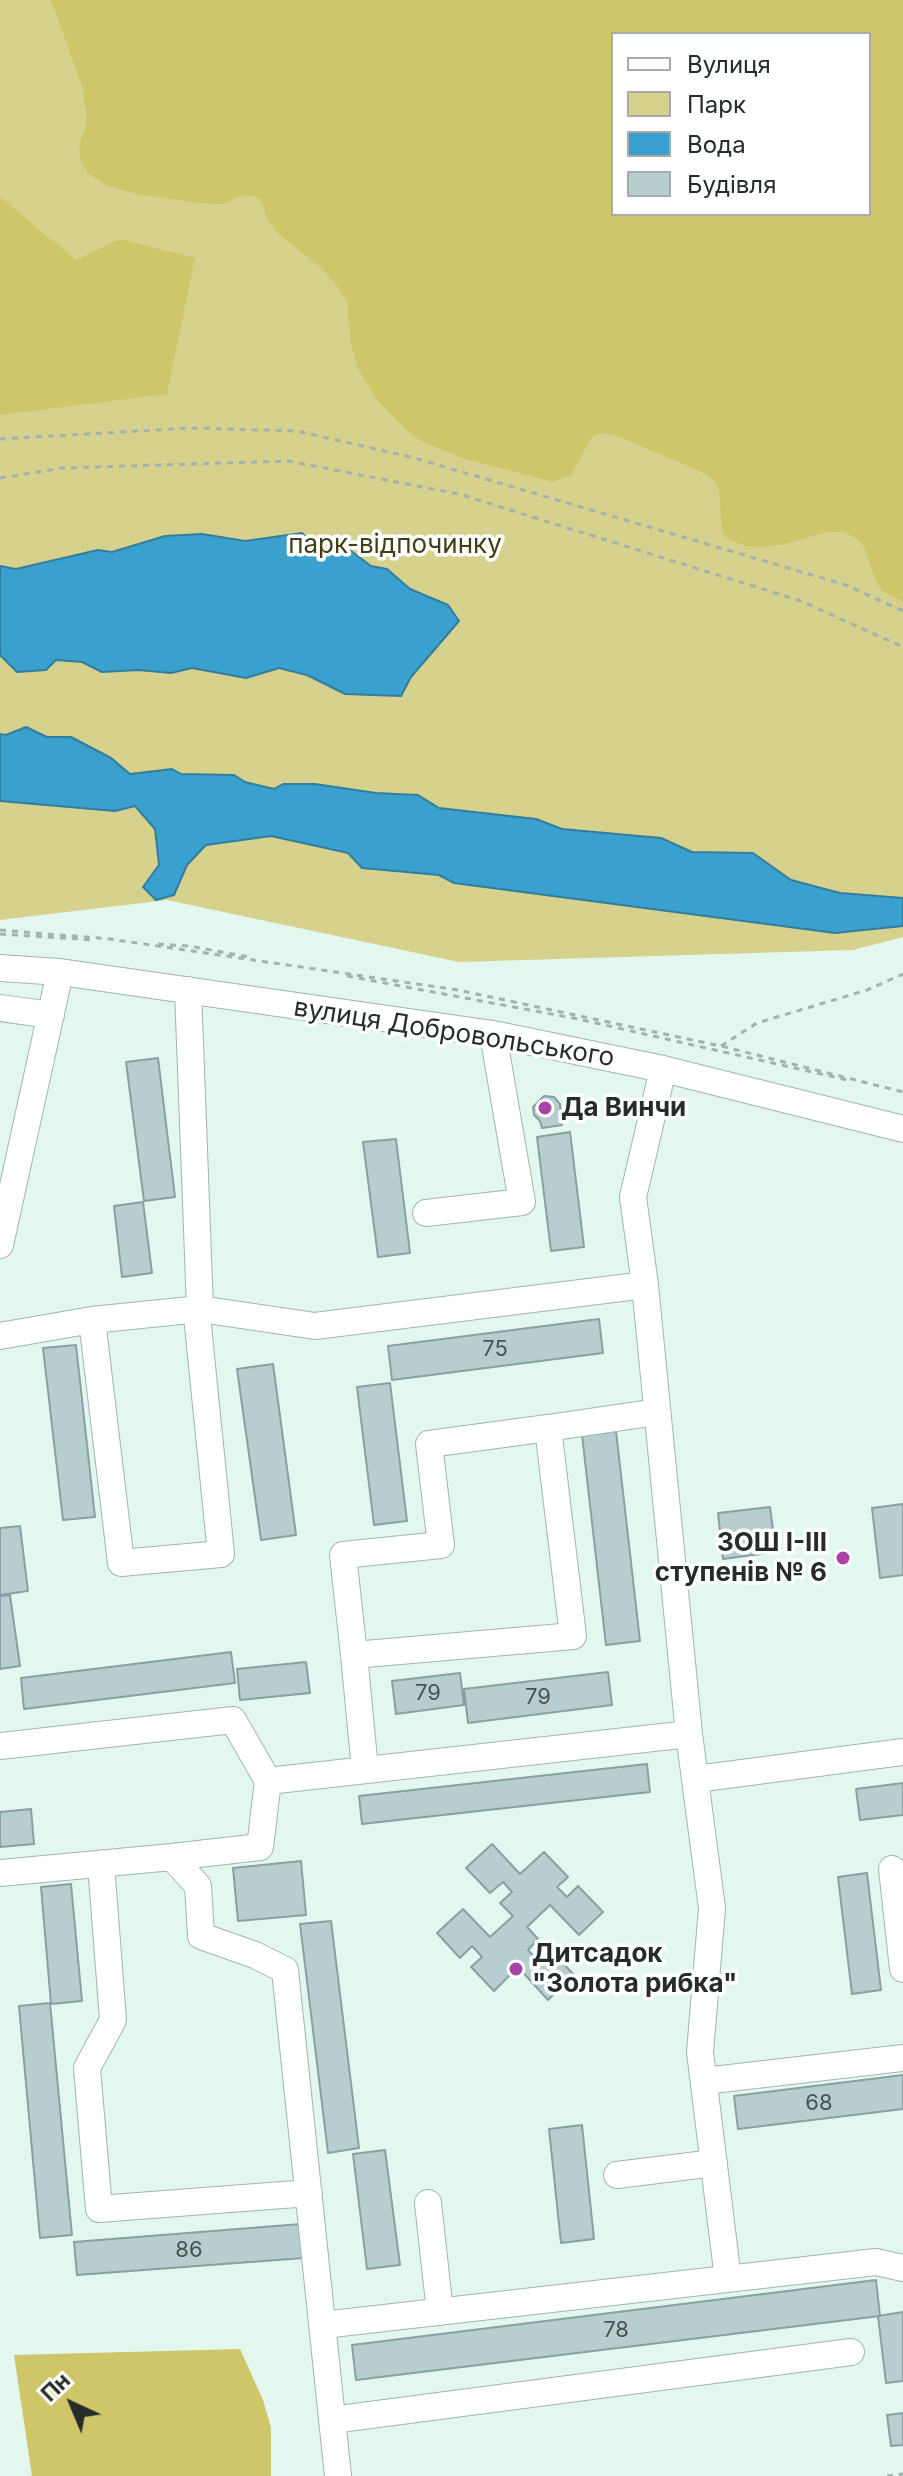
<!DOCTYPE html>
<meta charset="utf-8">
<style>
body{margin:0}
#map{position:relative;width:903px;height:2476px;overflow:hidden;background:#e2f8ef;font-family:Inter,sans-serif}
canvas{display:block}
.legend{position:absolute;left:611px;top:32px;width:260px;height:184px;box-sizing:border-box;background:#fff;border:2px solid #a7aba9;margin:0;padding:10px 14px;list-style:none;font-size:24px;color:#242d29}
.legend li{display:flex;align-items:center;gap:16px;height:40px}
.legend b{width:40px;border:2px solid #a7aba9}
.north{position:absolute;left:32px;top:2364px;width:80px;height:80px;-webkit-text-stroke:6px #fff;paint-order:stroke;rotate:316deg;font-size:22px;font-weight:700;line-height:32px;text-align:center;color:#242d29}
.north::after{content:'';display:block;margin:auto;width:28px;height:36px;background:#242d29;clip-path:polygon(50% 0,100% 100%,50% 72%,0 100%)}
</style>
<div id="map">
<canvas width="903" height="2476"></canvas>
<ul class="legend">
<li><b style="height:10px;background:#fff"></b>Вулиця</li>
<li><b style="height:22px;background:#d7d18e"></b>Парк</li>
<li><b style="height:22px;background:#3aa0ce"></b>Вода</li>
<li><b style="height:22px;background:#b6cecf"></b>Будівля</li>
</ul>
<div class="north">Пн</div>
</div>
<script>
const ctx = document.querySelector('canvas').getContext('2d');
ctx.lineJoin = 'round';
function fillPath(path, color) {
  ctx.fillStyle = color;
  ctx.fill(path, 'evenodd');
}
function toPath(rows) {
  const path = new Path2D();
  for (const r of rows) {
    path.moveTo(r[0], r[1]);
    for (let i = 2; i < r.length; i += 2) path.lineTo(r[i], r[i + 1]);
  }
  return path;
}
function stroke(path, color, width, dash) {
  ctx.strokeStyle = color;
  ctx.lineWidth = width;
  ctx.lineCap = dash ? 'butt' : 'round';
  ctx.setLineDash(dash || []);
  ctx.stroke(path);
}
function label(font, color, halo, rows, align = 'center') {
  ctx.font = font + ' Inter,sans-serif';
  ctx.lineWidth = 7;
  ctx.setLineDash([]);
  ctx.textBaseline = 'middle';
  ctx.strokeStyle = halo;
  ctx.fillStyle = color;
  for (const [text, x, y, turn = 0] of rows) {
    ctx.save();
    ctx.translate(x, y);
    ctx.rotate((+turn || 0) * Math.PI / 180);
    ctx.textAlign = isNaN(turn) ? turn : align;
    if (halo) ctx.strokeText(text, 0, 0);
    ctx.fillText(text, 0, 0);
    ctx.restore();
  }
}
fillPath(toPath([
 [0,0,903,0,903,937,853,950,459,962,167,900,0,920],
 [613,34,869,34,869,214,613,214]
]), '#d7d18e');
fillPath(toPath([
 [51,0,903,0,903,602,884,592,877,584,864,547,858,540,844,532,829,532,780,545,759,547,745,546,729,540,722,533,719,490,714,481,702,472,612,434,599,433,592,437,571,475,553,482,465,459,421,441,407,430,379,402,358,369,351,344,347,302,335,283,317,264,279,235,267,219,262,202,255,196,244,195,222,204,197,203,137,194,107,186,88,173,80,160,79,145,87,122,83,89],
 [869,34,869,214,613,214,613,34],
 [0,197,76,260,120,239,195,258,167,394,0,415],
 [240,2349,263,2400,271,2428,271,2476,32,2476,14,2355]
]), '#cfc66a');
const water = toPath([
 [302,533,316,548,347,548,371,566,387,569,410,589,448,605,459,621,411,677,401,696,345,694,307,675,279,668,246,678,192,668,171,673,138,670,102,672,82,662,56,660,46,670,17,672,0,655,0,566,16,569,98,550,112,552,165,536,202,534,245,541,302,533],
 [26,727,47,737,71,737,111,758,130,774,172,769,181,774,234,775,245,782,274,789,283,784,315,784,376,793,418,795,439,808,536,819,562,829,661,838,692,852,753,853,791,880,840,893,903,898,903,926,835,933,454,883,439,875,362,868,348,853,271,836,206,845,187,865,174,895,156,900,143,887,159,865,155,829,135,806,115,811,0,801,0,734,6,735,26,727]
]);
fillPath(water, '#3aa0ce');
stroke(water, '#337e9c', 2);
const building = toPath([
 [158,1058,175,1197,144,1201,126,1062,158,1058],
 [544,1096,554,1097,560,1104,562,1125,542,1128,540,1121,534,1115,533,1107,544,1096],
 [570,1132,584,1247,551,1251,537,1137,570,1132],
 [396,1139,410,1253,378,1257,363,1142,396,1139],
 [143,1202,152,1273,122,1277,114,1206,143,1202],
 [599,1319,603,1353,392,1380,388,1346,599,1319],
 [76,1345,95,1517,63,1520,43,1348,76,1345],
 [273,1364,296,1535,261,1540,237,1369,273,1364],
 [390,1383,407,1521,374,1525,357,1387,390,1383],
 [616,1431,640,1641,606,1645,582,1435,616,1431],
 [903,1504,903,1575,880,1578,872,1508,903,1504],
 [770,1507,776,1552,723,1559,718,1513,770,1507],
 [20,1526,28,1591,0,1595,0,1528,20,1526],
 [10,1595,20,1666,0,1669,0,1596,10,1595],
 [231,1652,235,1683,24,1709,21,1678,231,1652],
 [306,1662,310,1693,240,1700,237,1669,306,1662],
 [608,1672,612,1705,468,1723,464,1689,608,1672],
 [460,1673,464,1705,396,1714,392,1681,460,1673],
 [647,1764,650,1792,362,1824,359,1796,647,1764],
 [903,1783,903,1815,860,1820,856,1789,903,1783],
 [31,1809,34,1844,0,1847,0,1812,31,1809],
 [492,1844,520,1874,544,1852,568,1877,557,1887,567,1897,578,1886,603,1912,579,1935,550,1905,527,1927,538,1939,528,1950,538,1961,550,1949,574,1975,548,2000,518,1967,494,1991,471,1967,482,1957,472,1946,460,1958,437,1933,463,1909,490,1937,513,1916,500,1903,512,1892,503,1882,490,1893,466,1868,492,1844],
 [301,1861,306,1915,238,1921,233,1868,301,1861],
 [867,1873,881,1990,852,1994,838,1877,867,1873],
 [71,1884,82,2001,51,2004,41,1887,71,1884],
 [331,1921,359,2148,328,2153,300,1924,331,1921],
 [50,2003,72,2235,40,2238,19,2006,50,2003],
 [903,2075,903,2109,738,2129,734,2096,903,2075],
 [582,2125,594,2239,561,2243,549,2129,582,2125],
 [385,2150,400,2265,367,2269,353,2154,385,2150],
 [301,2224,304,2258,77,2275,74,2242,301,2224],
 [876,2280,880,2316,356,2380,352,2345,876,2280],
 [903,2312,903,2381,886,2383,878,2316,903,2312],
 [903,2413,903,2445,891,2446,887,2415,903,2413]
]);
fillPath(building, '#b6cecf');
stroke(building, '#88a0a1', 2);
const minor = toPath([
 [0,968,60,972,493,1034,663,1069,903,1129],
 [0,1008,51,1015],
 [663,1069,633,1197,645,1285,689,1734,712,1908,700,2052,728,2279],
 [426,1213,522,1202,493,1034],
 [0,1245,60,972],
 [92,1320,200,1309,315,1326,645,1285],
 [0,1336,92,1320,121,1563,221,1554,197,1316,200,1309,188,990],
 [354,1655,343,1555,441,1545,429,1444,548,1428],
 [0,1746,233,1720,268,1781],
 [365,1770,354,1655,573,1636,548,1428,657,1412],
 [696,1779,903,1752],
 [172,1857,260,1847,268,1781,689,1734],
 [101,1864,113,2020,87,2068,99,2209,309,2193],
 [892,1869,903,1969],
 [0,1873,172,1857,198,1886,201,1936,255,1955,285,1970,338,2476],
 [704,2081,903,2058],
 [617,2175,714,2163],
 [428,2203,440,2312],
 [323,2325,876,2262,903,2268],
 [332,2420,851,2352]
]);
stroke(minor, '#a1b6ad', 28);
stroke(toPath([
 [0,439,191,428,297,431,411,457,846,585,903,611],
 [0,478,63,468,288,461,459,494,801,601,903,647],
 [0,930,110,939,458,990,721,1046,903,1092],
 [0,934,94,940],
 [158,944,189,946,249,957],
 [347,976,578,1019,852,1081],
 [721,1046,757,1023,867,990,903,974],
 [887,2476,903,2474]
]), '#a2b3ac', 3, [6, 6]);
stroke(minor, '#fff', 26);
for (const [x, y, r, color] of [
 [545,1108,8,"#a843a8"],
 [843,1558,8,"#a843a8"],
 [516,1969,8,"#a843a8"]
]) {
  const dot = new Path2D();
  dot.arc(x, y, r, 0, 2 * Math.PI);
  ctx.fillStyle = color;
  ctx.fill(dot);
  stroke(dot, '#fff', 3);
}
label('22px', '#485552', null, [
 ["75",495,1349],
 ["79",428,1693],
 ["79",538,1697],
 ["68",819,2103],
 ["86",189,2250],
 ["78",616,2330]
]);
label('26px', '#423e17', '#fff', [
 ["парк-відпочинку",395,545]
]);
label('26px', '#242d29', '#fff', [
 ["вулиця Добровольського",454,1033,9]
]);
label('bold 26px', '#242d29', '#fff', [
 ["Да Винчи",561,1108],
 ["ЗОШ І-ІІІ",827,1543,"right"],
 ["ступенів № 6",827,1573,"right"],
 ["Дитсадок",532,1954],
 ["\"Золота рибка\"",532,1984]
], 'left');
</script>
